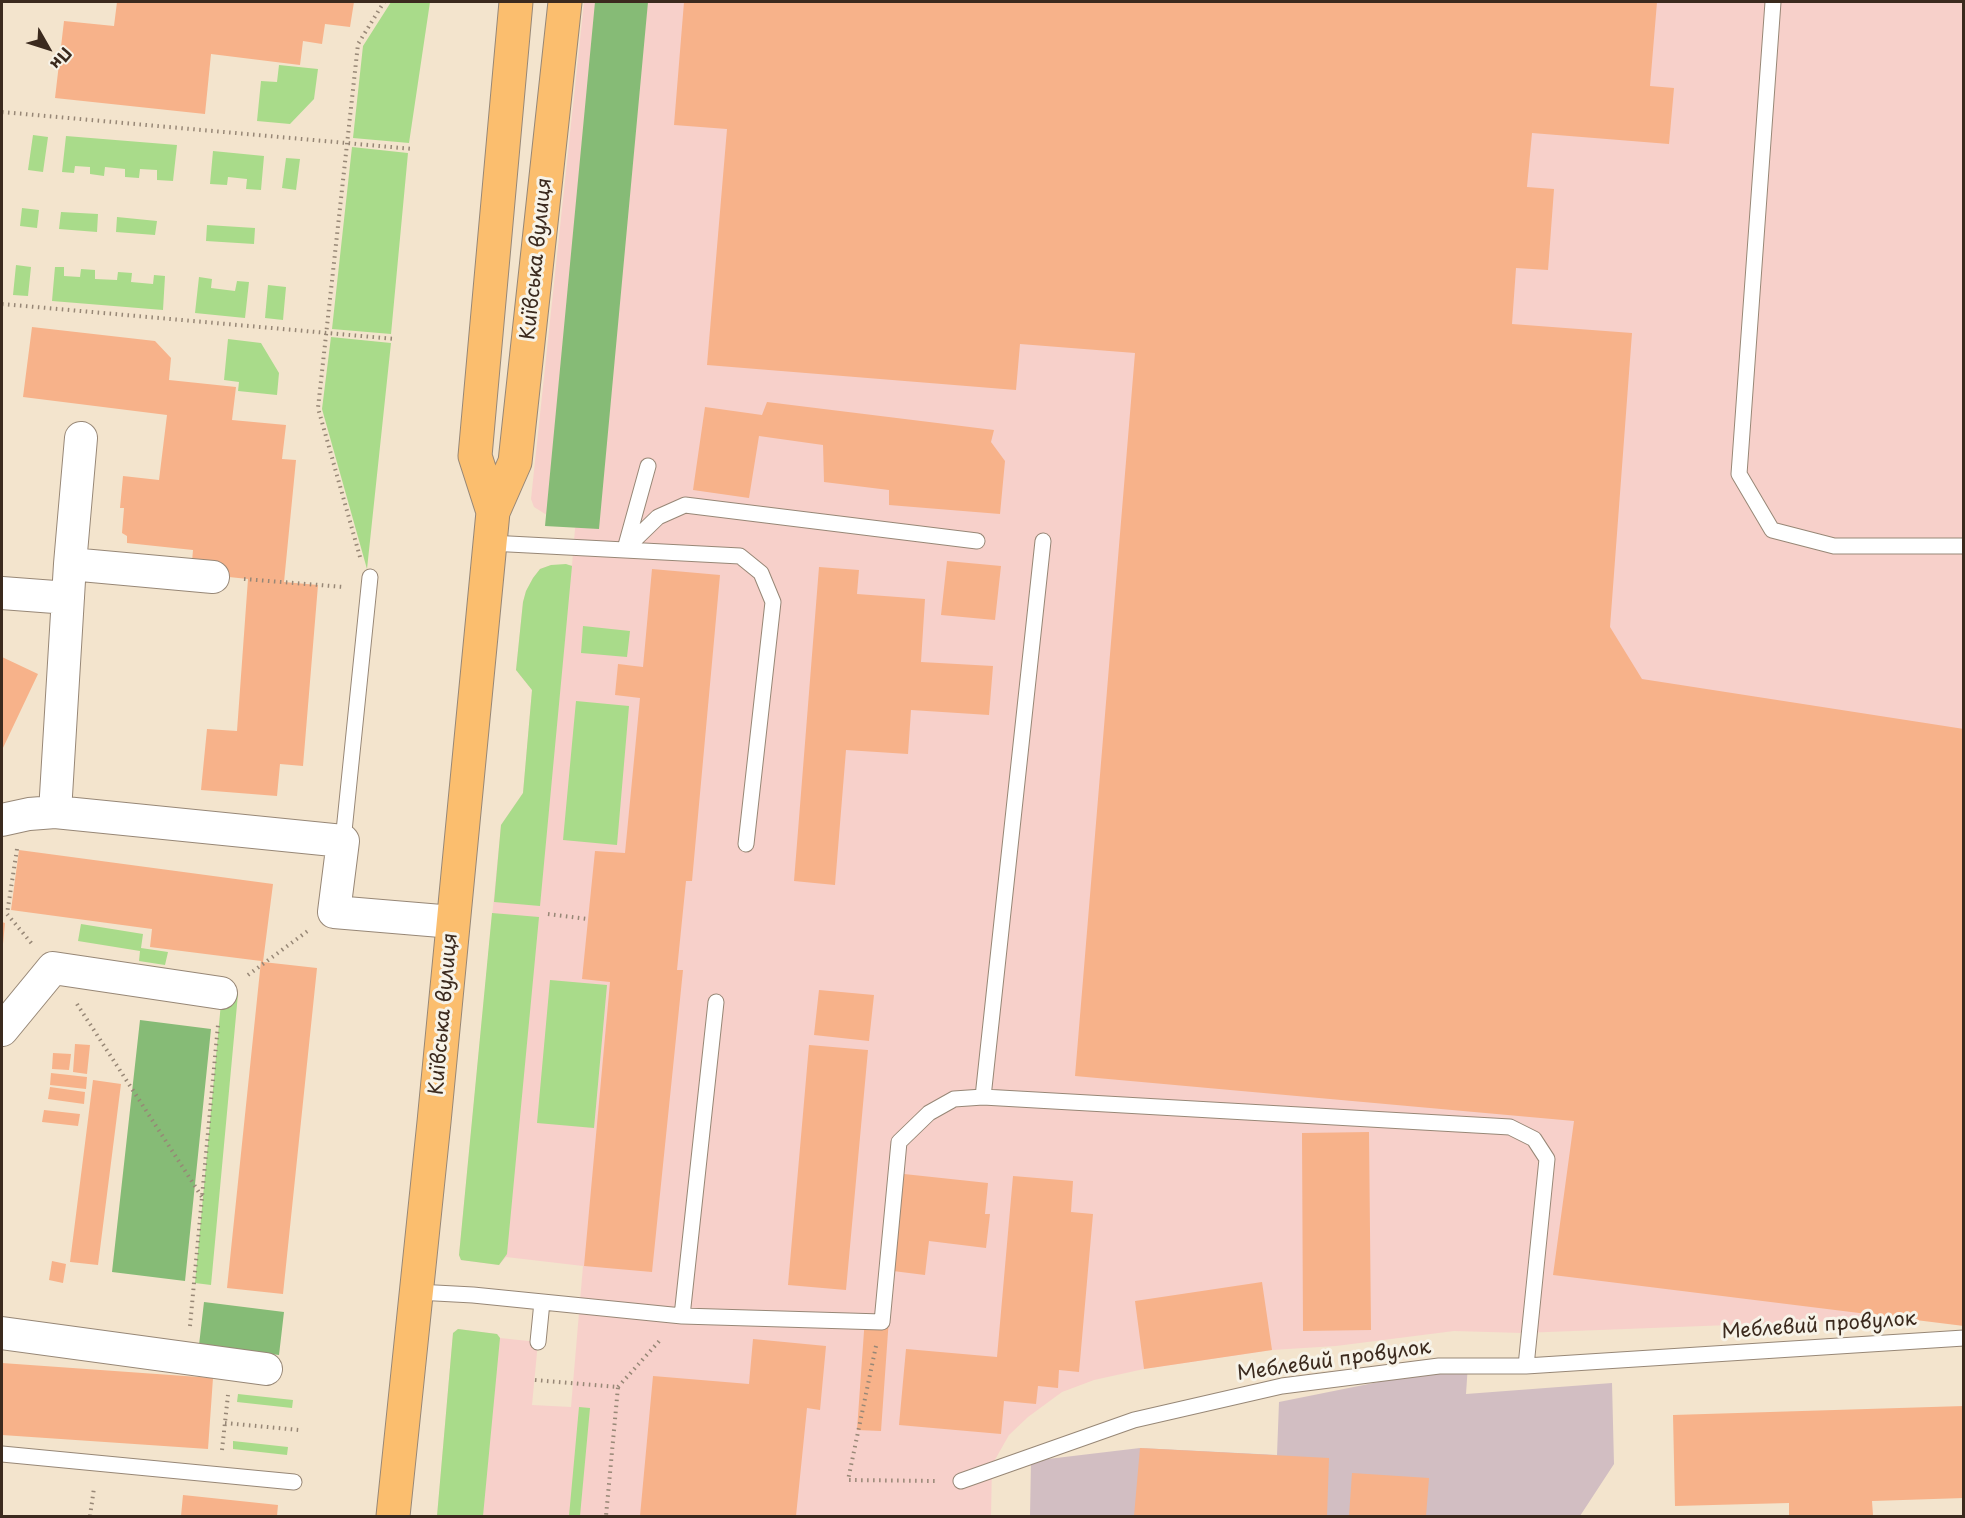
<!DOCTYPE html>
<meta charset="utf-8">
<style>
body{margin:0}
#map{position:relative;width:1965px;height:1518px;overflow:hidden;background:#f3e4cd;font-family:"Playpen Sans",sans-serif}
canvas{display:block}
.frame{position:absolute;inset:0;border:3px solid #3b2a1e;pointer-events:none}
.north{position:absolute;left:18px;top:18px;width:60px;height:60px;-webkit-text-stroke:4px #f7f3e8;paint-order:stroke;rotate:129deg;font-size:16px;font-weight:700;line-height:24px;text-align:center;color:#3b2a1e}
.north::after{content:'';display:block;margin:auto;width:21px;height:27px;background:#3b2a1e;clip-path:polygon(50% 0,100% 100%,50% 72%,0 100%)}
</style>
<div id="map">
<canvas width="1965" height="1518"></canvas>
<div class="frame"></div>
<div class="north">Пн</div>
</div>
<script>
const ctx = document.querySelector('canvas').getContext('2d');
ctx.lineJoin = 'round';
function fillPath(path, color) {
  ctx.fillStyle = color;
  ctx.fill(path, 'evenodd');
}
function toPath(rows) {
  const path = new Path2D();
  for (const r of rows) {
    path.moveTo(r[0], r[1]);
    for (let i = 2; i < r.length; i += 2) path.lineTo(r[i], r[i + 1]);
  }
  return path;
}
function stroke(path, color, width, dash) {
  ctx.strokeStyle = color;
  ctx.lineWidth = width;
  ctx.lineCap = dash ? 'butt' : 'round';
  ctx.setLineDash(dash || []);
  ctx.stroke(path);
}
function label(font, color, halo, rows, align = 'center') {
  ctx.font = font + ' "Playpen Sans",sans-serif';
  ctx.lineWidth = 6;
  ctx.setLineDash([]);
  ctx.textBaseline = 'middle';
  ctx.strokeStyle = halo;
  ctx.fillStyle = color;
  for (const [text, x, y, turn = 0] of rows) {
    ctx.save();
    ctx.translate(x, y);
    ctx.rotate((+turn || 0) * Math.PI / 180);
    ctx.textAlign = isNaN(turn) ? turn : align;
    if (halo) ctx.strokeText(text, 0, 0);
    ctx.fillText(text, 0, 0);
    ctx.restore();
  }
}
fillPath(toPath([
 [584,2,1963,2,1963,1316,1522,1333,1454,1331,1336,1346,1272,1350,1144,1369,1094,1380,1062,1392,1028,1417,1009,1435,992,1465,991,1516,437,1516,453,1333,458,1329,497,1334,500,1338,538,1342,532,1405,571,1407,583,1266,506,1257,499,1265,461,1260,459,1255,501,825,523,793,532,690,516,670,523,602,526,591,533,578,540,569,551,565,572,565,576,517,550,517,534,507,531,499]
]), '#f7d0ca');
fillPath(toPath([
 [1468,1364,1466,1394,1612,1383,1614,1464,1580,1516,1030,1516,1031,1461,1140,1448,1277,1455,1279,1402]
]), '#d2bec2');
fillPath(toPath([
 [391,2,430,2,409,143,353,138,363,46],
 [279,65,318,69,314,99,290,124,257,121,261,81,277,82],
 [33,135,48,137,43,172,28,170],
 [66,136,177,145,173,181,157,180,157,170,140,169,139,178,125,177,125,169,105,167,104,176,90,174,90,167,75,166,74,173,62,172],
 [352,147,408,153,391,334,332,329],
 [213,151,264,156,261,190,246,189,247,179,228,177,227,185,210,184],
 [286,158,300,159,296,190,282,188],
 [22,208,39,210,37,228,20,226],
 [61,212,98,214,97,232,59,229],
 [117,217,157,221,155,235,116,232],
 [207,225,255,228,254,244,206,241],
 [16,265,31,267,28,296,13,295],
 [55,267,64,267,64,276,80,277,81,269,95,270,95,279,117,280,118,272,132,273,131,282,153,284,154,275,165,276,163,310,52,301],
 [199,277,212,279,211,288,235,291,237,281,249,282,245,318,195,313],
 [268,285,286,287,283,320,265,318],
 [331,337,391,343,367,569,322,409],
 [228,339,261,343,279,373,277,395,238,391,239,382,224,380],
 [566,564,572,566,540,906,494,902,501,825,523,793,532,690,516,670,523,602,526,591,533,578,540,569,551,565],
 [583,626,630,631,627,657,581,653],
 [576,701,629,706,617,845,563,840],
 [492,913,539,917,507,1254,499,1265,461,1260,459,1255],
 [81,924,143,934,141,948,168,952,165,965,139,961,140,951,78,941],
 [550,980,607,985,594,1128,537,1123],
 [222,992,238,994,211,1285,195,1283],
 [458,1329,497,1334,500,1338,483,1516,437,1516,453,1333],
 [238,1394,293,1400,292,1408,237,1402],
 [579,1407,590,1408,580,1516,569,1516],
 [233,1441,288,1447,287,1455,233,1449]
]), '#a9db8a');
fillPath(toPath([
 [595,2,648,2,599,529,545,526],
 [140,1020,211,1029,185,1281,112,1272],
 [204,1302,284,1312,279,1355,199,1345]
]), '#86bb76');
fillPath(toPath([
 [117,2,354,2,350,27,325,24,322,44,303,41,300,65,211,54,205,114,55,98,64,21,114,26],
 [684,2,1657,2,1650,86,1674,88,1669,144,1532,133,1527,187,1554,189,1548,270,1516,268,1512,324,1632,333,1610,627,1642,679,1964,729,1964,1326,1553,1275,1574,1121,1075,1076,1135,353,1020,344,1016,390,707,365,727,129,674,125],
 [32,327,155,341,171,358,169,380,236,387,232,420,286,425,282,459,296,460,284,582,318,585,303,766,280,764,277,796,201,790,207,729,237,731,248,579,191,573,193,550,127,543,127,536,122,533,124,508,120,508,123,476,159,480,167,415,23,397],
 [767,402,994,430,991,442,1005,461,1000,514,889,505,889,490,824,482,823,445,759,436,749,498,693,490,705,407,762,415],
 [947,561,1001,566,995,620,941,615],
 [819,567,859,570,857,594,925,599,921,662,993,666,989,715,911,710,908,754,846,750,835,885,794,881],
 [652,569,720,575,692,881,686,881,677,970,683,970,652,1272,584,1266,610,982,582,979,595,851,625,853,640,698,615,695,618,664,643,667],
 [2,657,38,674,2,750],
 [19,850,273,884,263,962,317,968,283,1294,227,1288,261,961,150,947,152,929,11,910],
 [2,922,5,923,3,944,2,944],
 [819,990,874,995,869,1041,814,1035],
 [75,1044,90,1045,87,1074,73,1072],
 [809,1045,868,1050,846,1290,788,1285],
 [53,1053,71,1054,69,1070,52,1069],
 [51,1073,87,1077,86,1089,50,1085],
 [93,1080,121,1084,98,1265,70,1262],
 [50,1087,85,1092,84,1104,48,1099],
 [44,1110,80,1114,78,1126,42,1122],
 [1369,1132,1371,1330,1303,1331,1302,1133],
 [904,1174,988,1183,985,1214,990,1214,986,1248,929,1241,925,1275,893,1271],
 [1013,1176,1073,1181,1071,1212,1093,1214,1079,1372,1059,1370,1058,1388,1038,1386,1036,1404,1004,1401,1001,1434,899,1425,906,1349,997,1357],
 [52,1261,66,1264,63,1283,49,1280],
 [1262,1282,1272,1350,1144,1369,1135,1301],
 [865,1317,889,1318,881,1431,857,1430],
 [753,1339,826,1346,820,1410,807,1408,796,1516,640,1516,653,1376,749,1384],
 [2,1363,213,1378,208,1449,2,1435],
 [1964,1406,1964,1498,1872,1501,1873,1515,1829,1516,1789,1516,1789,1503,1675,1506,1673,1415],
 [1140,1448,1329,1458,1327,1516,1134,1516],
 [1352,1473,1429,1478,1426,1516,1349,1516],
 [183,1495,278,1505,277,1516,181,1516]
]), '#f7b28a');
const service = toPath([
 [1773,2,1739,474,1772,530,1834,546,1964,546],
 [490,543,740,556,761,573,773,602,746,844],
 [625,549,658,517,685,505,977,541],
 [625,549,648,466],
 [343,841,370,577],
 [983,1097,1043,541],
 [417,1292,473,1295,682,1316,882,1322,899,1142,929,1113,954,1099,983,1097,1510,1127,1534,1139,1547,1159,1526,1366],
 [682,1316,716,1002],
 [538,1342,542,1302],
 [2,1454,294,1482],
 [961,1481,1134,1420,1282,1386,1439,1366,1526,1366,1964,1338]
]);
const minor = toPath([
 [70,564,81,438],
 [2,593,68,598],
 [55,812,70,564,213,577],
 [2,820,29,814,55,812,343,841,334,912,453,922],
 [2,1030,53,968,221,993],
 [2,1333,266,1369]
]);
const primary = toPath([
 [493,512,475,456,516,2],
 [393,1516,434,1122,493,512,515,462,565,2]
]);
stroke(service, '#978776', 17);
stroke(minor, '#978776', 34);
stroke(primary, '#978776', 35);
stroke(toPath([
 [2,112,413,149],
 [2,304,395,339],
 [360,557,318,408,358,44,384,2],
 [244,579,344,587],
 [17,849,7,914,33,945],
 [548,914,588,919],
 [248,975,309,930],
 [77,1004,202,1197],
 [190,1326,218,1025],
 [876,1346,848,1480,937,1481],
 [535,1380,618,1387,606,1516],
 [618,1387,662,1338],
 [225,1423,299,1430],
 [222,1450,228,1395],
 [90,1516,94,1488]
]), '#978776', 4, [1.5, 4.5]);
stroke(service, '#fff', 15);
stroke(minor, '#fff', 32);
stroke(primary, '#fbbe6e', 33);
label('20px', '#3b2a1e', '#f7f3e8', [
 ["Київська вулиця",537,259,-84],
 ["Київська вулиця",444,1014,-85],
 ["Меблевий провулок",1819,1326,-4],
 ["Меблевий провулок",1334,1361,-8]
]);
</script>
